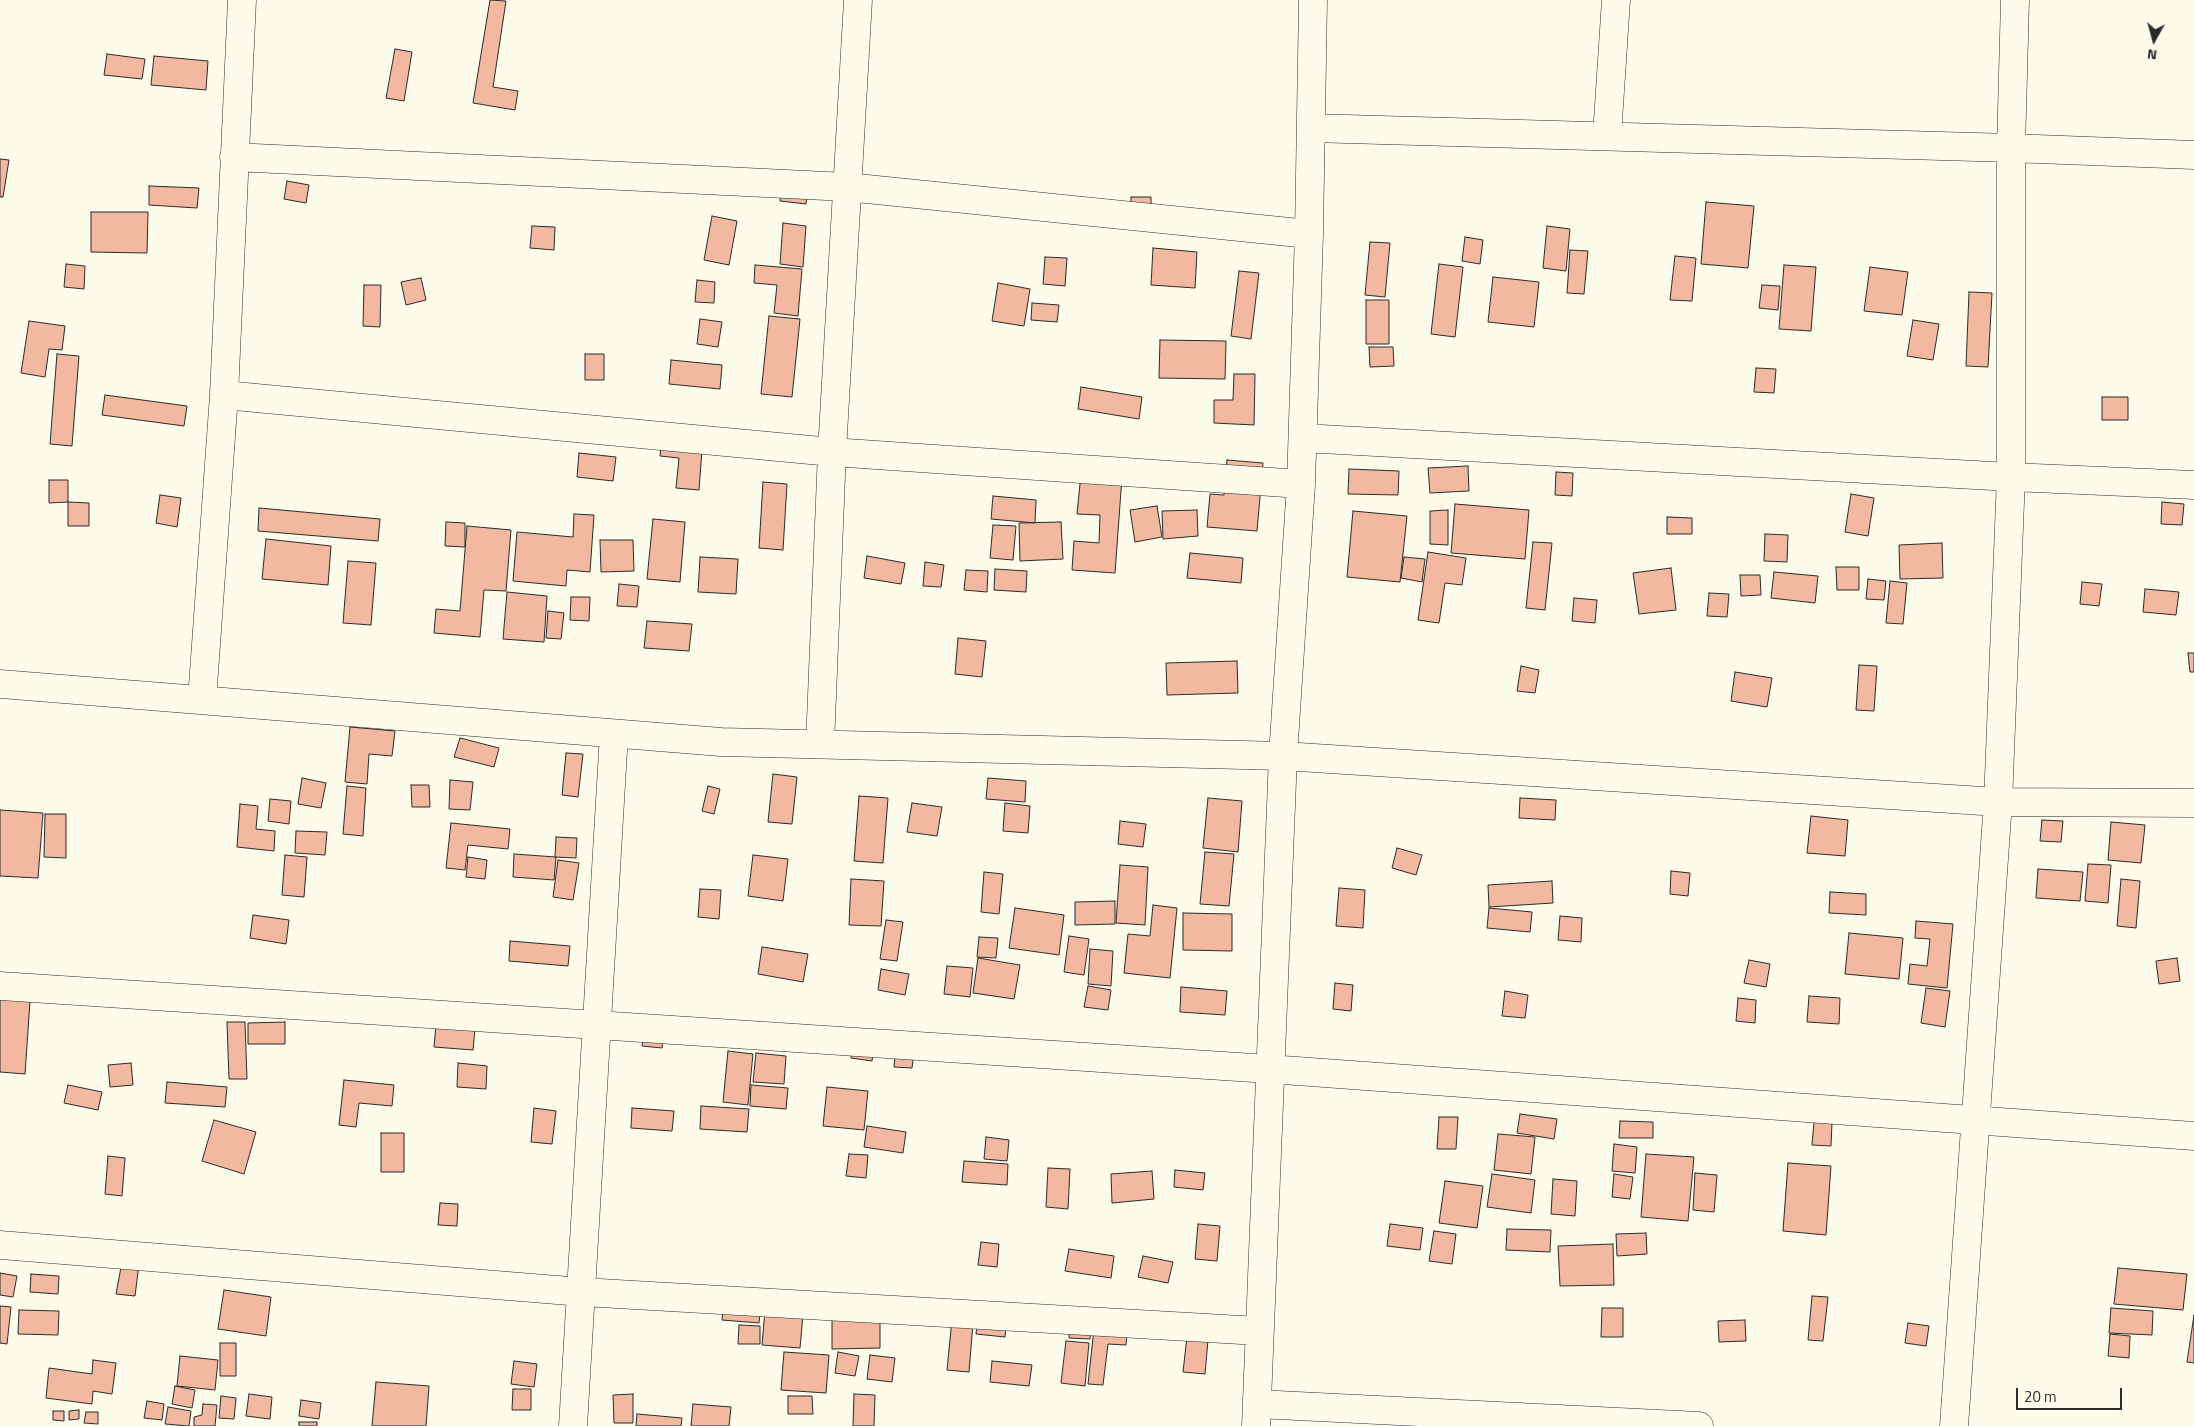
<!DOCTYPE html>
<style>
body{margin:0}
#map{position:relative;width:2194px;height:1426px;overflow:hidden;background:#fdfbea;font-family:"Titillium Web",sans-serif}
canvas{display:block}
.north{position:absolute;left:2129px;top:15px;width:50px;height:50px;-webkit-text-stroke:4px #fdfbea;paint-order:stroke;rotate:187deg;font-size:14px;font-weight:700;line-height:20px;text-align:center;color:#2b2b2b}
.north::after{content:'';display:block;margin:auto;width:18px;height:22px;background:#2b2b2b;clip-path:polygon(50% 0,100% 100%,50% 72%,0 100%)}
.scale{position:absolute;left:2016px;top:1388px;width:106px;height:22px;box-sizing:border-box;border:2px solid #2b2b2b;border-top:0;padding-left:6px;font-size:15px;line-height:18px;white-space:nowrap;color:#2b2b2b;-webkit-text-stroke:4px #fdfbea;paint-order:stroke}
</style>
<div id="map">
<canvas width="2194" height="1426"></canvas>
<div class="north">N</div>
<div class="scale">20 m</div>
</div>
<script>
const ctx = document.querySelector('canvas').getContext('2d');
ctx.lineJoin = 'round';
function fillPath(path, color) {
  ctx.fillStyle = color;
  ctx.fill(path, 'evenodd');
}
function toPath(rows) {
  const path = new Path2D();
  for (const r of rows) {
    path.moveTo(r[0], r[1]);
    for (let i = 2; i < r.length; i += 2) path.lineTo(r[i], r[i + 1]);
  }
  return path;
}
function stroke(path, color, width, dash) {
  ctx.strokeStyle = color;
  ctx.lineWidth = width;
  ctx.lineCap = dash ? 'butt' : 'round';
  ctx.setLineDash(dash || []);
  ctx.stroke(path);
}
const building = toPath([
 [490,0,506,1,493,87,518,91,515,110,473,103,490,0],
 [395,49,412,52,404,101,386,98,395,49],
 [107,54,145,59,142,79,104,75,107,54],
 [154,56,208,61,206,90,151,85,154,56],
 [0,159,9,160,3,197,0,197,0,159],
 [287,181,309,185,306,203,284,199,287,181],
 [782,183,808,186,806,204,780,201,782,183],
 [149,186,199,188,197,208,149,205,149,186],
 [1131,197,1151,197,1151,223,1131,222,1131,197],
 [1706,202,1754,206,1748,268,1701,264,1706,202],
 [91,212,148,212,147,253,91,252,91,212],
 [712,216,737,221,729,265,704,260,712,216],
 [783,223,806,226,803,267,780,264,783,223],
 [532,226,555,227,554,250,530,248,532,226],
 [1547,226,1570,229,1566,271,1543,268,1547,226],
 [1465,237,1483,240,1480,264,1462,261,1465,237],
 [1370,242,1390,243,1385,297,1365,295,1370,242],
 [1153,248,1197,252,1195,288,1151,285,1153,248],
 [1570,250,1588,251,1584,294,1567,293,1570,250],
 [1675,256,1696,258,1692,301,1670,300,1675,256],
 [1045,257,1067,258,1065,286,1043,284,1045,257],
 [66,264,85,266,84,289,64,287,66,264],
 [1439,264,1463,267,1455,337,1431,334,1439,264],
 [755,265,802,269,798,316,774,313,777,285,754,283,755,265],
 [1784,265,1816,267,1811,331,1779,329,1784,265],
 [1870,267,1908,272,1902,315,1864,311,1870,267],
 [1239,271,1259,273,1251,339,1231,336,1239,271],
 [1493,277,1539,282,1534,327,1488,322,1493,277],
 [421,278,426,300,406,305,401,282,421,278],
 [697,280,715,282,714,303,695,302,697,280],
 [998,283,1030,289,1024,326,992,321,998,283],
 [364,285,381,285,380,327,363,326,364,285],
 [1762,285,1780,286,1778,310,1759,308,1762,285],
 [1969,292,1992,293,1988,367,1966,366,1969,292],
 [1366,300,1389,300,1389,344,1366,344,1366,300],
 [1032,303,1059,305,1057,322,1031,320,1032,303],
 [769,316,800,319,792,397,761,394,769,316],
 [700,319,722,322,718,347,697,344,700,319],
 [1913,320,1939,324,1933,360,1907,356,1913,320],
 [29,321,65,326,62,350,49,349,45,377,21,373,29,321],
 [1160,340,1226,341,1225,379,1159,378,1160,340],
 [1369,347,1393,347,1394,366,1370,367,1369,347],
 [57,354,79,356,72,446,50,444,57,354],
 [585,354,604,354,604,380,585,380,585,354],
 [671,360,722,365,720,389,669,384,671,360],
 [1756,368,1776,369,1774,393,1754,392,1756,368],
 [1234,374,1255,374,1254,425,1214,423,1214,400,1233,400,1234,374],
 [1081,387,1142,397,1139,419,1078,409,1081,387],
 [105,395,187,406,184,426,102,415,105,395],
 [2102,397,2128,397,2128,420,2102,420,2102,397],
 [662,433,703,437,699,490,676,488,679,458,660,456,662,433],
 [579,453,616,457,613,481,577,477,579,453],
 [1227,460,1263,463,1257,531,1207,527,1210,494,1224,495,1227,460],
 [1468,466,1469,491,1430,493,1428,468,1468,466],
 [1349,469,1399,471,1398,495,1348,494,1349,469],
 [1556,472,1573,473,1572,496,1555,495,1556,472],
 [1081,474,1122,477,1115,573,1072,570,1074,541,1099,543,1100,515,1077,514,1081,474],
 [49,480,68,480,68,502,49,503,49,480],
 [763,482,787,484,783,550,759,548,763,482],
 [1851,494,1874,498,1868,536,1845,532,1851,494],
 [160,495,181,498,177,527,156,523,160,495],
 [993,496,1036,500,1035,523,991,519,993,496],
 [68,502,89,503,89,526,68,526,68,502],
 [2162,502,2184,504,2182,525,2161,524,2162,502],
 [1455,504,1529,510,1525,559,1451,553,1455,504],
 [1157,506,1162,537,1135,542,1130,510,1157,506],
 [259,508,380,519,378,541,258,531,259,508],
 [1197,510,1198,536,1163,539,1162,511,1197,510],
 [1448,510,1448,545,1430,544,1430,511,1448,510],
 [1353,511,1407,516,1400,582,1347,577,1353,511],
 [574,514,594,515,590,572,567,570,566,586,513,581,517,532,573,537,574,514],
 [1667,517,1692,518,1692,534,1667,534,1667,517],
 [653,519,685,522,680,582,647,579,653,519],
 [446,522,465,523,465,547,445,546,446,522],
 [1061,522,1063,559,1020,561,1019,523,1061,522],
 [993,525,1016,526,1013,560,990,558,993,525],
 [467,526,511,530,506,591,484,590,480,637,434,633,436,609,460,611,467,526],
 [1765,534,1788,535,1787,562,1764,561,1765,534],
 [266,539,331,546,328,585,262,579,266,539],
 [600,540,633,540,634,571,601,572,600,540],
 [1533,542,1552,543,1545,610,1526,608,1533,542],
 [1942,543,1943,578,1900,579,1899,545,1942,543],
 [1428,552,1466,558,1462,585,1445,583,1439,623,1418,620,1428,552],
 [1190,553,1243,558,1241,583,1187,578,1190,553],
 [867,556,905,563,901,584,864,578,867,556],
 [700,557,738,559,736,594,698,592,700,557],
 [1404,557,1425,559,1422,582,1401,578,1404,557],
 [348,561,376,563,371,625,343,623,348,561],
 [925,562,944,565,941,587,923,586,925,562],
 [1836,567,1859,567,1859,590,1837,590,1836,567],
 [1671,568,1676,610,1639,614,1633,573,1671,568],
 [995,569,1027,571,1026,592,994,590,995,569],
 [966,570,988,571,987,592,964,590,966,570],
 [1774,572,1818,576,1815,603,1771,598,1774,572],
 [1740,575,1760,575,1761,595,1741,596,1740,575],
 [1868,579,1886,581,1884,600,1866,599,1868,579],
 [1890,581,1907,583,1903,624,1886,623,1890,581],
 [2082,582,2102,584,2099,606,2080,604,2082,582],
 [619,584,639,586,637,607,617,606,619,584],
 [2145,589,2179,592,2176,615,2143,612,2145,589],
 [507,592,547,596,544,642,503,639,507,592],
 [1709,593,1729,594,1727,617,1707,616,1709,593],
 [571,597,590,597,589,621,570,620,571,597],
 [1574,598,1597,600,1595,623,1572,621,1574,598],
 [548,611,564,613,561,639,546,638,548,611],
 [647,621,692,624,689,651,644,648,647,621],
 [958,638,986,641,982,677,955,674,958,638],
 [2188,653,2194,653,2194,672,2190,672,2188,653],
 [1237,661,1238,693,1167,695,1166,663,1237,661],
 [1859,665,1877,666,1874,711,1856,710,1859,665],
 [1521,666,1539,670,1535,693,1517,691,1521,666],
 [1735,672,1772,678,1767,707,1731,701,1735,672],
 [350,727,395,731,392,756,369,754,367,784,345,782,350,727],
 [460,738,499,748,494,767,454,757,460,738],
 [566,753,583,754,578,797,562,795,566,753],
 [773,774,797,777,792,824,768,822,773,774],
 [302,778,326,783,321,808,298,804,302,778],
 [988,778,1026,781,1025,802,986,799,988,778],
 [450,780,473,782,470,810,449,809,450,780],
 [411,785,429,785,430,807,412,807,411,785],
 [347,786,366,788,363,836,343,834,347,786],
 [708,786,720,789,714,814,702,811,708,786],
 [859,796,888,798,883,863,854,861,859,796],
 [1208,798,1242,801,1238,852,1203,848,1208,798],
 [1520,798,1556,800,1555,820,1519,818,1520,798],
 [270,799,291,801,289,824,268,821,270,799],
 [912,803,942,807,937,836,907,832,912,803],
 [1005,803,1030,806,1028,833,1003,831,1005,803],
 [240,804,258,806,256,829,275,831,274,851,237,847,240,804],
 [0,810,43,813,38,878,0,876,0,810],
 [45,814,66,814,66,858,44,857,45,814],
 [1811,816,1848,820,1845,856,1807,853,1811,816],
 [2042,820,2063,821,2061,842,2040,841,2042,820],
 [1120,821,1146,824,1143,847,1118,844,1120,821],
 [2111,822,2145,825,2141,863,2108,860,2111,822],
 [451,823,510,829,508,849,468,845,465,870,446,868,451,823],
 [296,831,327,832,325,855,295,853,296,831],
 [556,837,577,838,576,858,555,857,556,837],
 [1397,848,1422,855,1416,875,1392,868,1397,848],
 [1205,852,1234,854,1229,906,1200,904,1205,852],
 [514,854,556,857,554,880,513,877,514,854],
 [285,855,307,857,304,897,282,895,285,855],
 [753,855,788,859,783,901,748,896,753,855],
 [468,857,487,860,485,879,466,877,468,857],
 [558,860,579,863,573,900,553,897,558,860],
 [2088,864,2111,865,2108,903,2085,901,2088,864],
 [1120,865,1148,867,1145,925,1116,923,1120,865],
 [2038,869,2083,872,2080,901,2036,898,2038,869],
 [1671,871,1690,873,1688,896,1670,894,1671,871],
 [984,872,1003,874,999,914,981,912,984,872],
 [851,879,884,881,881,926,849,925,851,879],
 [2121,879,2140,881,2136,928,2117,926,2121,879],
 [1552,881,1553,903,1489,907,1488,885,1552,881],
 [1339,888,1365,890,1363,928,1336,926,1339,888],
 [700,889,721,890,719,919,698,917,700,889],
 [1830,892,1866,894,1866,915,1829,913,1830,892],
 [1115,901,1115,924,1075,925,1075,902,1115,901],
 [1153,905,1177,908,1170,978,1124,973,1128,934,1150,936,1153,905],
 [1015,908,1064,915,1059,955,1009,948,1015,908],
 [1489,908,1532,912,1530,932,1487,928,1489,908],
 [1183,913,1232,914,1232,951,1183,950,1183,913],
 [253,915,289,920,286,944,250,938,253,915],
 [1560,916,1582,918,1581,942,1558,940,1560,916],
 [886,920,903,922,897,961,880,959,886,920],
 [1916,921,1953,924,1947,988,1908,984,1910,964,1927,966,1930,939,1915,938,1916,921],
 [1849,933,1903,938,1899,979,1845,974,1849,933],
 [1069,936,1089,939,1084,975,1064,972,1069,936],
 [979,937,998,938,996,958,977,957,979,937],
 [510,941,570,946,568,966,509,961,510,941],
 [762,947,808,954,803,982,758,974,762,947],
 [1090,949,1113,951,1111,986,1088,984,1090,949],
 [978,958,1020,965,1014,999,973,993,978,958],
 [2177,958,2180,981,2159,984,2156,961,2177,958],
 [1749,960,1770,964,1766,987,1744,983,1749,960],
 [947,966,973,968,970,997,944,994,947,966],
 [881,969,909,974,905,995,878,990,881,969],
 [1335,983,1353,985,1351,1011,1333,1009,1335,983],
 [1088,986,1111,990,1108,1010,1084,1007,1088,986],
 [1181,987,1227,991,1225,1015,1180,1012,1181,987],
 [1926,988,1950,991,1945,1027,1921,1023,1926,988],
 [1505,991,1528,995,1525,1018,1502,1016,1505,991],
 [1809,996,1840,998,1839,1024,1807,1022,1809,996],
 [0,998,30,1001,25,1074,0,1072,0,998],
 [1738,998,1756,1000,1755,1023,1736,1021,1738,998],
 [477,1008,473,1050,434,1047,436,1025,477,1008],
 [227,1022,245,1022,247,1079,229,1079,227,1022],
 [285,1022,285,1044,248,1044,248,1023,285,1022],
 [645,1022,665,1024,662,1048,642,1046,645,1022],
 [854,1037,875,1040,872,1061,851,1058,854,1037],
 [896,1043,915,1045,912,1068,894,1067,896,1043],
 [728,1051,753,1054,748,1105,723,1102,728,1051],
 [756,1053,786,1056,784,1084,753,1082,756,1053],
 [131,1063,133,1085,110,1087,108,1065,131,1063],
 [458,1063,487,1066,486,1089,457,1087,458,1063],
 [344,1080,394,1085,392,1106,359,1103,356,1127,339,1125,344,1080],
 [167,1082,227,1087,225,1107,165,1103,167,1082],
 [68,1085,102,1092,98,1110,64,1103,68,1085],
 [751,1085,788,1088,786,1109,750,1106,751,1085],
 [827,1087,868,1091,864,1130,823,1126,827,1087],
 [701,1106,749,1109,747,1132,700,1129,701,1106],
 [534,1108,556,1111,552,1144,531,1142,534,1108],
 [632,1108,674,1111,672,1131,631,1128,632,1108],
 [1520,1114,1557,1119,1554,1139,1517,1133,1520,1114],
 [1439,1117,1458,1117,1456,1149,1437,1149,1439,1117],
 [214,1120,256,1132,244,1174,202,1161,214,1120],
 [1620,1121,1653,1122,1653,1138,1619,1138,1620,1121],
 [1814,1122,1832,1123,1831,1146,1812,1145,1814,1122],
 [867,1126,906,1132,903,1153,864,1147,867,1126],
 [381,1133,404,1133,404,1172,381,1172,381,1133],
 [1498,1134,1535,1137,1531,1174,1494,1170,1498,1134],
 [986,1137,1009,1140,1007,1161,984,1159,986,1137],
 [1614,1144,1637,1147,1635,1173,1612,1171,1614,1144],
 [849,1154,868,1155,866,1178,846,1176,849,1154],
 [1646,1154,1694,1157,1688,1221,1641,1217,1646,1154],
 [108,1156,125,1158,122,1196,105,1194,108,1156],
 [964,1161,1008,1164,1007,1185,962,1182,964,1161],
 [1788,1163,1831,1166,1826,1235,1783,1231,1788,1163],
 [1048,1168,1070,1169,1068,1209,1046,1207,1048,1168],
 [1175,1170,1205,1173,1203,1190,1174,1187,1175,1170],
 [1152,1171,1154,1199,1112,1203,1111,1174,1152,1171],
 [1695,1173,1717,1175,1714,1212,1693,1210,1695,1173],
 [1492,1174,1535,1180,1531,1213,1487,1207,1492,1174],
 [1614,1174,1633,1177,1630,1199,1612,1197,1614,1174],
 [1553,1179,1577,1181,1575,1216,1551,1214,1553,1179],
 [1445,1181,1483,1186,1477,1228,1439,1223,1445,1181],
 [440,1203,458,1204,457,1226,438,1225,440,1203],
 [1198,1224,1220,1226,1217,1261,1195,1259,1198,1224],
 [1390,1224,1423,1228,1420,1250,1387,1246,1390,1224],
 [1507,1229,1551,1230,1550,1252,1506,1250,1507,1229],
 [1434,1231,1456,1234,1452,1264,1429,1261,1434,1231],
 [1646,1233,1647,1254,1617,1256,1616,1234,1646,1233],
 [981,1242,999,1244,997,1267,978,1265,981,1242],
 [1613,1244,1614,1285,1560,1286,1558,1246,1613,1244],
 [141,1248,135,1296,116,1294,121,1267,141,1248],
 [1069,1249,1114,1256,1111,1278,1065,1271,1069,1249],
 [1143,1256,1173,1262,1168,1283,1138,1277,1143,1256],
 [2118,1268,2187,1274,2183,1310,2114,1304,2118,1268],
 [0,1273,17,1276,13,1297,0,1295,0,1273],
 [31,1274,59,1276,58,1294,30,1292,31,1274],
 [224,1290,271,1297,266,1336,218,1329,224,1290],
 [1812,1296,1828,1297,1823,1341,1808,1340,1812,1296],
 [724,1299,761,1302,759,1323,722,1320,724,1299],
 [766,1299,804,1303,800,1348,762,1345,766,1299],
 [0,1306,11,1307,7,1344,0,1343,0,1306],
 [832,1306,880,1306,880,1348,832,1349,832,1306],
 [1602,1308,1623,1308,1623,1337,1601,1337,1602,1308],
 [2111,1308,2153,1311,2152,1335,2109,1333,2111,1308],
 [953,1309,974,1311,969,1372,947,1370,953,1309],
 [19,1310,59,1311,58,1335,18,1334,19,1310],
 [978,1315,1007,1318,1005,1337,976,1334,978,1315],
 [2194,1315,2194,1363,2187,1362,2194,1315],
 [1070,1316,1092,1318,1090,1339,1069,1338,1070,1316],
 [1095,1319,1128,1322,1126,1345,1108,1344,1103,1385,1088,1384,1095,1319],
 [1745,1320,1746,1341,1719,1342,1718,1321,1745,1320],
 [1908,1323,1929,1326,1926,1346,1905,1343,1908,1323],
 [739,1325,760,1326,760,1344,738,1344,739,1325],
 [1188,1327,1209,1329,1205,1374,1183,1372,1188,1327],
 [2110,1334,2130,1336,2129,1358,2108,1356,2110,1334],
 [1066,1341,1089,1343,1085,1386,1061,1383,1066,1341],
 [220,1343,236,1343,236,1376,220,1376,220,1343],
 [784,1352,829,1355,826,1393,781,1390,784,1352],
 [838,1352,859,1356,855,1376,835,1373,838,1352],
 [870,1355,895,1358,892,1382,867,1379,870,1355],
 [180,1356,218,1360,215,1390,177,1386,180,1356],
 [93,1360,116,1363,112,1394,93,1391,92,1404,46,1398,49,1368,92,1374,93,1360],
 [514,1361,537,1364,534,1387,511,1384,514,1361],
 [992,1361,1032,1365,1029,1386,990,1382,992,1361],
 [376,1382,429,1386,426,1426,372,1426,376,1382],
 [175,1386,195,1390,192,1408,172,1404,175,1386],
 [513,1389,531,1389,531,1410,512,1410,513,1389],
 [249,1394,272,1397,270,1419,246,1416,249,1394],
 [633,1394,633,1423,614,1423,613,1395,633,1394],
 [854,1394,875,1395,874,1426,853,1426,854,1394],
 [221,1396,236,1398,234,1419,219,1418,221,1396],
 [788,1396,812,1396,813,1414,788,1414,788,1396],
 [301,1400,321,1403,319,1419,299,1416,301,1400],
 [147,1401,164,1404,162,1420,144,1418,147,1401],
 [203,1404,217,1405,215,1426,194,1426,194,1417,202,1415,203,1404],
 [693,1404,731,1407,729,1426,691,1426,693,1404],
 [168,1407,191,1411,189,1426,165,1424,168,1407],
 [79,1410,79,1419,69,1420,69,1411,79,1410],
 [53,1411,64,1411,64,1421,53,1420,53,1411],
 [86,1412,98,1412,98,1424,84,1423,86,1412],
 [637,1414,682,1418,681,1426,636,1426,637,1414],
 [299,1422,317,1422,317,1426,299,1426,299,1422]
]);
fillPath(building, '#f2b8a0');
stroke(building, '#2b2b2b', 1);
const minor = toPath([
 [1311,128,2011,148,2194,155],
 [1607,136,1616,0],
 [234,157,847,187,1309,234],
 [224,395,832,452,1301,484],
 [1303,438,2011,477,2194,485],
 [0,684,721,742,1283,756,1998,802,2194,803],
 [202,700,224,395,242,0],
 [820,744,832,452,858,0],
 [0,986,1269,1069,2194,1136],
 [0,1245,582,1292,1259,1331],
 [1257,1404,1699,1426],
 [573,1426,614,734],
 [1256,1426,1283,756,1301,484,1309,234,1313,0],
 [1954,1426,1998,802,2011,477,2011,148,2015,0]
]);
stroke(minor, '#2b2b2b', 29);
stroke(minor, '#fdfbea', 28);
</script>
